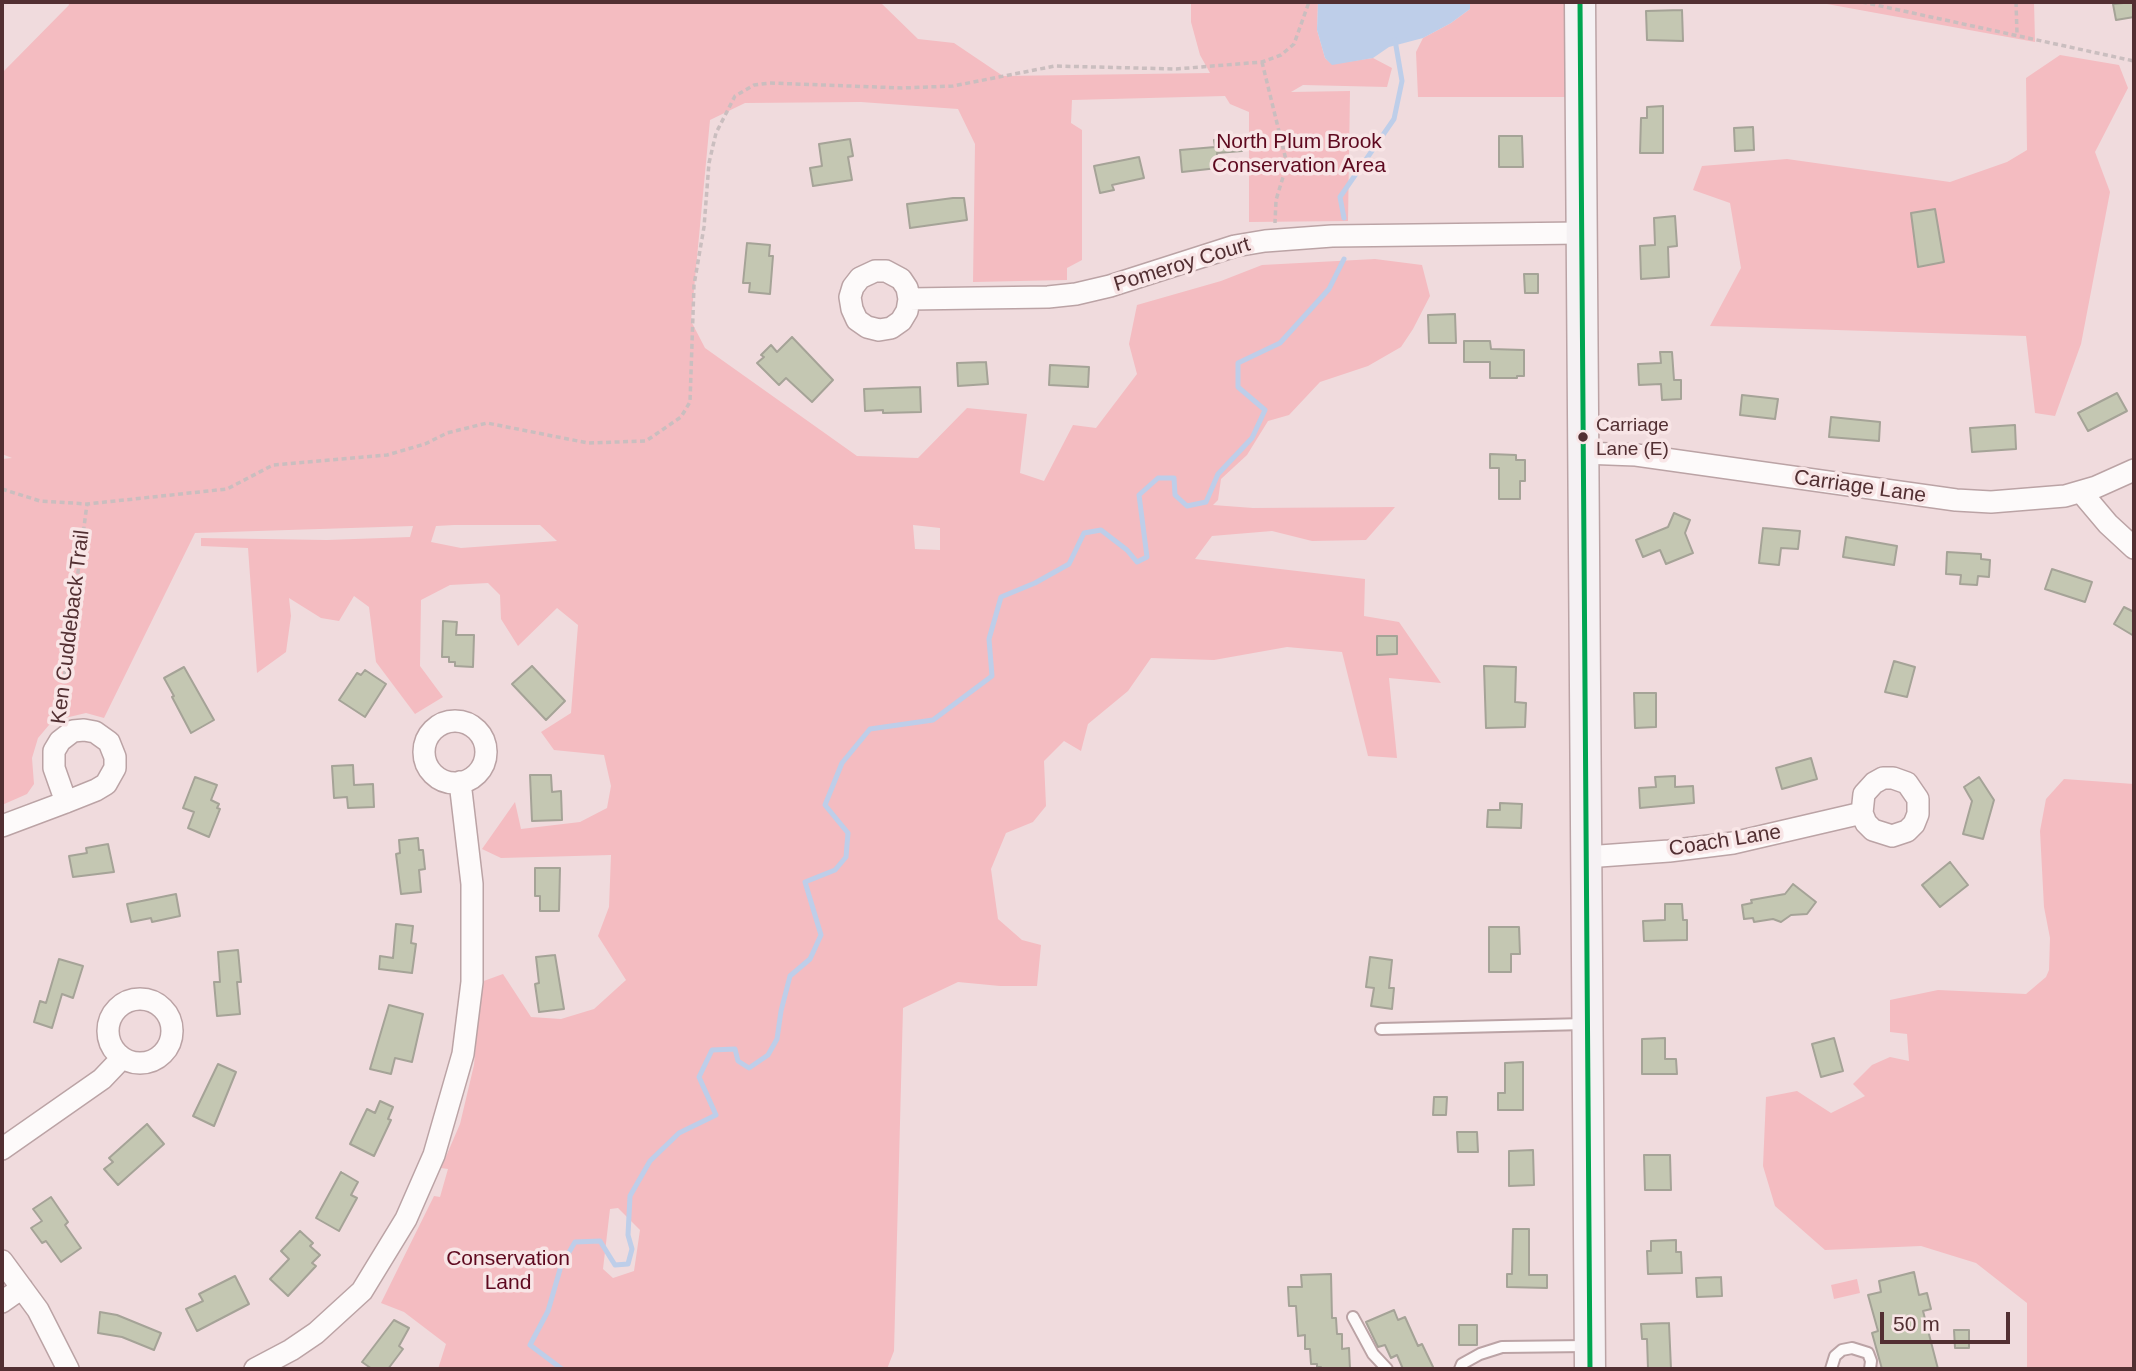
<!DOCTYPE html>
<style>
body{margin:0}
#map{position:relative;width:2136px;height:1371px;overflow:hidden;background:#f0dbdd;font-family:Arial,sans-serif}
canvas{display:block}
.frame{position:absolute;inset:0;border:4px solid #522f32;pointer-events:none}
.scale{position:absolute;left:1880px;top:1312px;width:130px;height:32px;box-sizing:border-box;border:4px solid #522f32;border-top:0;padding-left:9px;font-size:21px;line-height:24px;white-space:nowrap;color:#522f32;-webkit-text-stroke:5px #f8e5e6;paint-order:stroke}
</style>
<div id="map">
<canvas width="2136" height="1371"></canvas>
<div class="frame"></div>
<div class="scale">50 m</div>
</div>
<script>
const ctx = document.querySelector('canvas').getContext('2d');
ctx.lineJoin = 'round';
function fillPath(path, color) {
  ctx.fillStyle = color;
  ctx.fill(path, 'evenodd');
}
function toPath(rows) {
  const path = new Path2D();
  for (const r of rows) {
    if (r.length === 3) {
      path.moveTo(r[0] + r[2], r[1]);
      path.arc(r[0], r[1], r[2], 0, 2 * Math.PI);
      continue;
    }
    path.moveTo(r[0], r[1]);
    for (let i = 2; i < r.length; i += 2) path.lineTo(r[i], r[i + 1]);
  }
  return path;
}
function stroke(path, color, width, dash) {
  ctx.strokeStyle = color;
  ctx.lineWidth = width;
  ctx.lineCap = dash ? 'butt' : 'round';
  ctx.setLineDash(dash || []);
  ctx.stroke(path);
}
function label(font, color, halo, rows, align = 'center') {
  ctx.font = font + ' Arial,sans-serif';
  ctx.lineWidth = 7;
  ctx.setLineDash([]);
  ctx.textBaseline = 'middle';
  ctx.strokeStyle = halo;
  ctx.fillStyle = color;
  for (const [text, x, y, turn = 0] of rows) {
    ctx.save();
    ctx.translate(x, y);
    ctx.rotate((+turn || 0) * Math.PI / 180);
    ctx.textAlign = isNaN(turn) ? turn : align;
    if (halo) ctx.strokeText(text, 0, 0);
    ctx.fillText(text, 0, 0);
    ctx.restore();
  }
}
fillPath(toPath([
 [68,2,880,2,918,39,954,43,1003,76,1210,73,1200,55,1191,22,1191,2,1318,2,1317,30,1325,58,1332,64,1373,58,1392,68,1387,87,1303,85,1291,92,1350,91,1348,221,1249,222,1249,112,1230,104,1225,96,1072,100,1071,123,1082,130,1082,260,1067,268,1067,280,973,282,975,144,958,109,861,102,745,103,710,120,691,321,705,348,857,456,918,458,967,408,1027,414,1020,473,1044,481,1073,425,1096,428,1137,374,1129,344,1137,305,1221,281,1262,265,1375,259,1422,265,1430,296,1413,329,1401,347,1368,366,1320,382,1289,415,1268,421,1247,455,1221,479,1218,500,1213,505,1253,508,1395,507,1366,540,1312,541,1272,531,1212,536,1195,559,1365,579,1364,616,1399,622,1441,683,1389,678,1397,758,1368,756,1342,652,1287,647,1214,660,1151,658,1128,691,1088,724,1081,751,1064,741,1044,761,1046,806,1033,822,1006,833,991,869,998,919,1022,940,1041,945,1037,986,1000,986,958,982,903,1008,894,1351,887,1369,438,1369,446,1344,404,1312,381,1303,434,1196,440,1197,448,1169,441,1168,460,1124,474,1065,481,982,503,974,531,1017,561,1019,594,1009,626,980,598,936,609,907,611,855,501,858,482,849,515,802,521,829,580,822,607,808,611,786,604,755,554,750,541,732,571,713,578,625,557,608,518,646,501,619,500,595,488,583,450,585,421,600,420,666,443,697,415,714,376,662,369,607,354,596,339,621,321,618,289,598,291,616,286,652,257,673,248,548,201,546,201,538,327,540,410,537,413,526,195,533,104,718,86,713,65,718,49,725,38,738,32,758,34,784,27,794,2,805,2,459,12,458,2,454,2,73,69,5],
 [454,525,540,525,557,541,461,548,431,542,436,526],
 [913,525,940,528,940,550,915,549],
 [618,1208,640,1230,634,1271,613,1278,603,1269,610,1209],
 [1470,2,1566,2,1565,97,1418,97,1416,52,1423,38,1451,23,1470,9],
 [1816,2,2034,2,2035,42],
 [2060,55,2119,65,2128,88,2095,152,2110,192,2081,344,2055,416,2035,413,2026,336,1710,326,1741,268,1730,203,1693,190,1702,166,1787,159,1950,182,2007,162,2027,150,2026,78],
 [2064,779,2134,784,2134,1369,2027,1369,2027,1303,1976,1263,1921,1246,1825,1250,1775,1206,1763,1166,1766,1097,1797,1091,1831,1113,1865,1096,1853,1084,1872,1065,1890,1057,1909,1061,1907,1034,1890,1032,1890,1000,1938,990,2026,994,2046,977,2049,970,2050,938,2044,907,2040,831,2046,799],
 [1857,1279,1860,1293,1834,1299,1831,1285]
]), '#f4bcc1');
fillPath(toPath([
 [1318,2,1470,2,1470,9,1451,23,1423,38,1389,47,1373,58,1332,65,1325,58,1317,30]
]), '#becee9');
stroke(toPath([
 [1344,218,1340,197,1394,119,1402,81,1395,40],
 [562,1369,530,1345,548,1311,561,1266,575,1242,600,1241,615,1265,628,1264,632,1249,628,1235,630,1196,650,1161,679,1133,716,1115,699,1077,712,1050,735,1049,738,1061,749,1068,768,1055,777,1039,781,1011,790,976,810,959,821,935,805,882,835,870,846,857,848,833,825,805,842,763,870,729,933,720,992,676,989,639,1001,597,1035,583,1069,564,1084,533,1101,530,1127,550,1137,562,1147,557,1139,495,1158,478,1174,478,1175,495,1187,506,1206,502,1218,474,1252,438,1265,410,1238,387,1238,363,1280,343,1329,289,1344,259]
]), '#becee9', 5);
const building = toPath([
 [2134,2,2134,17,2116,20,2113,4,2134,2],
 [1682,10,1683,41,1647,40,1646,11,1682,10],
 [1663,106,1663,153,1640,153,1641,118,1647,118,1647,107,1663,106],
 [1753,127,1754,150,1735,151,1734,128,1753,127],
 [1499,136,1522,136,1523,167,1499,167,1499,136],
 [1241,137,1242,151,1217,153,1218,168,1182,172,1180,150,1215,147,1214,140,1241,137],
 [850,139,853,156,848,157,852,180,813,186,810,168,822,166,819,144,850,139],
 [1139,157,1144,178,1112,185,1114,190,1100,193,1094,166,1139,157],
 [953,198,964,198,967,220,910,228,907,204,953,198],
 [1935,209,1944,262,1918,267,1911,213,1935,209],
 [1675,216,1677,246,1668,247,1669,277,1641,279,1640,246,1655,245,1654,218,1675,216],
 [747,243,770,245,769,256,773,256,770,294,749,292,750,283,743,283,747,243],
 [1524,274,1538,274,1538,293,1525,293,1524,274],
 [1455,314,1456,343,1429,343,1428,315,1455,314],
 [792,337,833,380,812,402,786,378,779,385,757,363,764,357,761,355,771,345,777,352,792,337],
 [1464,341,1490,341,1491,349,1524,350,1524,376,1517,376,1517,378,1490,378,1490,362,1464,362,1464,341],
 [1660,352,1672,352,1674,380,1681,380,1681,399,1662,400,1661,384,1639,385,1638,364,1661,363,1660,352],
 [986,362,988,384,958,386,957,363,986,362],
 [1050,365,1089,367,1088,387,1049,385,1050,365],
 [920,387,921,412,883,413,883,410,865,411,864,389,920,387],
 [2117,393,2127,411,2088,431,2078,413,2117,393],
 [1742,395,1778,399,1775,419,1740,415,1742,395],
 [1831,417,1880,422,1879,441,1829,437,1831,417],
 [2015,425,2016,449,1972,452,1970,428,2015,425],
 [1490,454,1516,455,1516,460,1525,460,1525,481,1520,481,1520,499,1499,499,1499,468,1490,468,1490,454],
 [1674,513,1690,520,1685,533,1693,553,1666,564,1660,550,1643,557,1636,540,1668,527,1674,513],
 [1763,528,1800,531,1798,549,1781,548,1779,565,1759,563,1763,528],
 [1846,537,1897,546,1894,565,1843,557,1846,537],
 [1947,552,1981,554,1981,559,1990,560,1989,577,1978,576,1977,585,1960,584,1961,575,1946,574,1947,552],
 [2052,569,2092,582,2085,602,2045,589,2052,569],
 [2124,607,2134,612,2134,636,2114,624,2124,607],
 [443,621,457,622,456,635,474,635,473,667,455,666,455,662,449,662,449,657,442,657,443,621],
 [1377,636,1397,636,1397,654,1377,655,1377,636],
 [1894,661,1915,667,1907,697,1885,692,1894,661],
 [532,666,565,701,546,720,512,684,532,666],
 [1484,666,1516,667,1515,702,1526,703,1525,727,1486,728,1484,666],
 [184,667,214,720,191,733,172,697,174,696,164,678,184,667],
 [365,670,386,684,365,717,339,700,357,673,361,675,365,670],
 [1634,693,1656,693,1656,727,1635,728,1634,693],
 [1811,758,1817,779,1782,789,1776,768,1811,758],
 [353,765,354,785,373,784,374,807,348,808,347,797,334,798,332,766,353,765],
 [530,775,551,775,552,792,561,791,562,820,532,821,530,775],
 [1675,776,1675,787,1693,786,1694,803,1640,808,1639,788,1656,787,1655,777,1675,776],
 [195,777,217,785,211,800,219,804,217,808,220,809,209,837,188,828,194,812,183,808,195,777],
 [1979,777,1994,800,1983,839,1963,834,1972,801,1964,787,1979,777],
 [1500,803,1522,804,1521,828,1487,827,1488,810,1500,810,1500,803],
 [418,838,419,850,423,850,425,869,419,870,421,892,401,894,396,854,400,853,399,840,418,838],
 [108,844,114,872,73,877,69,856,87,853,86,848,108,844],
 [1950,862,1968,885,1940,907,1922,885,1950,862],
 [535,868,560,868,559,911,540,911,540,896,535,896,535,868],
 [1793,884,1816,902,1807,914,1791,915,1781,922,1773,919,1754,922,1753,918,1744,919,1742,905,1752,903,1751,900,1785,894,1793,884],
 [176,894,180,916,152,922,151,918,131,922,127,904,176,894],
 [1665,904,1682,904,1683,920,1687,920,1687,940,1644,941,1643,921,1665,920,1665,904],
 [396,924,413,926,411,943,416,944,412,973,379,969,380,956,393,958,396,924],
 [1489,927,1519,927,1520,954,1511,954,1511,972,1489,972,1489,927],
 [238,950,241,982,237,982,240,1014,217,1016,214,982,220,982,218,952,238,950],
 [555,955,564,1009,539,1012,535,984,539,983,536,957,555,955],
 [1370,957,1392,960,1389,988,1394,988,1392,1009,1371,1006,1374,988,1366,987,1370,957],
 [59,959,83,966,73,998,62,994,52,1028,34,1022,40,1001,46,1003,59,959],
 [389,1005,423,1014,412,1062,395,1058,391,1074,370,1069,389,1005],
 [1665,1038,1665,1059,1676,1059,1677,1074,1642,1074,1642,1039,1665,1038],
 [1834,1038,1843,1071,1821,1077,1812,1044,1834,1038],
 [1523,1062,1523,1110,1498,1110,1498,1093,1505,1093,1505,1063,1523,1062],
 [218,1064,236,1072,214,1126,193,1116,218,1064],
 [1434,1097,1447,1097,1446,1115,1433,1115,1434,1097],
 [380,1101,393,1107,388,1119,391,1120,374,1156,350,1144,367,1109,375,1113,380,1101],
 [147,1124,164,1144,118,1185,104,1169,113,1162,109,1158,147,1124],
 [1457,1132,1477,1132,1478,1152,1458,1152,1457,1132],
 [1533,1150,1534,1185,1509,1186,1509,1151,1533,1150],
 [1644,1155,1670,1155,1671,1190,1645,1190,1644,1155],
 [341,1172,358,1182,351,1195,357,1198,339,1231,316,1218,341,1172],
 [51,1197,68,1222,65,1225,81,1248,61,1262,46,1241,42,1243,31,1228,42,1221,33,1209,51,1197],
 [1513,1229,1529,1229,1529,1275,1547,1275,1547,1288,1507,1287,1507,1274,1512,1274,1513,1229],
 [300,1231,313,1243,310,1246,320,1255,312,1263,316,1266,288,1296,270,1279,289,1259,281,1251,300,1231],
 [1676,1240,1676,1252,1681,1252,1682,1273,1648,1274,1647,1251,1651,1251,1651,1241,1676,1240],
 [1914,1272,1919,1295,1927,1293,1931,1309,1923,1311,1938,1369,1882,1369,1872,1333,1878,1331,1868,1295,1881,1292,1879,1281,1914,1272],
 [1331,1274,1332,1318,1336,1318,1337,1334,1342,1334,1342,1349,1349,1348,1350,1369,1321,1369,1321,1367,1317,1367,1317,1364,1311,1364,1310,1349,1305,1349,1305,1335,1298,1336,1296,1306,1289,1306,1288,1287,1302,1287,1301,1275,1331,1274],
 [235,1276,249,1304,197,1331,186,1309,203,1301,199,1294,235,1276],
 [1721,1277,1722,1296,1697,1297,1696,1278,1721,1277],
 [1394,1310,1398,1320,1405,1317,1418,1346,1422,1344,1434,1369,1403,1369,1397,1355,1391,1358,1385,1345,1378,1347,1366,1322,1394,1310],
 [100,1312,117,1315,161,1333,154,1350,122,1337,98,1333,100,1312],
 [394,1320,409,1328,399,1346,403,1349,388,1369,372,1369,362,1362,394,1320],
 [1669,1323,1671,1369,1648,1369,1647,1339,1642,1339,1641,1324,1669,1323],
 [1459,1325,1477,1325,1477,1345,1459,1345,1459,1325],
 [1954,1330,1969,1330,1969,1348,1955,1348,1954,1330]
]);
fillPath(building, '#c4c7b2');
stroke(building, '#a5a397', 2);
const lane = toPath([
 [1381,1029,1585,1024],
 [1353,1317,1373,1354,1387,1369],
 [1460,1369,1462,1364,1480,1354,1502,1347,1587,1346],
 [1831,1369,1835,1356,1842,1350,1852,1348,1868,1353,1871,1361,1870,1369]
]);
const street = toPath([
 [909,299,907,311,901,321,891,328,879,330,867,327,857,320,852,309,850,297,853,287,860,278,875,271,886,271,901,279,907,288,909,299,1048,297,1076,294,1110,286,1235,246,1265,241,1332,236,1581,233],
 [1582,453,1636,455,1956,500,1991,502,2065,496,2096,487,2134,470],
 [2081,492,2108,524,2134,548],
 [455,752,31],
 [2,826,66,802,96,790,106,784,115,768,115,757,109,742,95,732,84,730,73,731,60,741,54,751,54,768,66,802],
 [1586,857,1669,851,1733,843,1862,813,1866,823,1873,830,1892,836,1907,831,1914,824,1918,814,1918,799,1907,783,1893,778,1883,778,1874,783,1864,794,1862,813],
 [140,1031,32],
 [2,1149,102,1079,122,1058],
 [2,1261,38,1310,68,1369],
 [2,1302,22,1288],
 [255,1369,291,1350,316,1333,362,1291,406,1219,434,1155,463,1054,472,982,472,884,460,782]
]);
const secondary = toPath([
 [1580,2,1590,1369]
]);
stroke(lane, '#bba3a5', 14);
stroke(street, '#bba3a5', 24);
stroke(secondary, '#bba3a5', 33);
stroke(toPath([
 [1862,2,2134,61],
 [2016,2,2017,34],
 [1262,62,1287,164,1276,200,1275,223],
 [2,489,40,501,87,504,227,489,273,465,387,455,425,444,447,433,487,423,588,443,646,441,681,417,690,402,694,285,704,227,709,163,716,133,735,96,754,85,770,83,902,88,953,86,1055,66,1176,69,1262,62,1281,55,1294,44,1309,2],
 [59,717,87,504]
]), '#cabebf', 3.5, [5, 3.5]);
stroke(lane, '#fdfafa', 10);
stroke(street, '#fdfafa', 21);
stroke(secondary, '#f5f1f3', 30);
stroke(toPath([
 [1580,2,1590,1369]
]), '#00a651', 5);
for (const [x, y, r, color] of [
 [1583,437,6,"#522f32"]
]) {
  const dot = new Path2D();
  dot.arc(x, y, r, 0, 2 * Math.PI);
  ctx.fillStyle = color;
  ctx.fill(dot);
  stroke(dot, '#f8e5e6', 2.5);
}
label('19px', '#522f32', '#f8e5e6', [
 ["Carriage",1596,426],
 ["Lane (E)",1596,450]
], 'left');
label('21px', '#5e091f', '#f8e5e6', [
 ["North Plum Brook",1299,142],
 ["Conservation Area",1299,166],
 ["Conservation",508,1259],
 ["Land",508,1283]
]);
label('21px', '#522f32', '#f8e5e6', [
 ["Pomeroy Court",1182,265,-17],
 ["Carriage Lane",1860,487,8],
 ["Ken Cuddeback Trail",71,627,-83],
 ["Coach Lane",1725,841,-9]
]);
</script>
